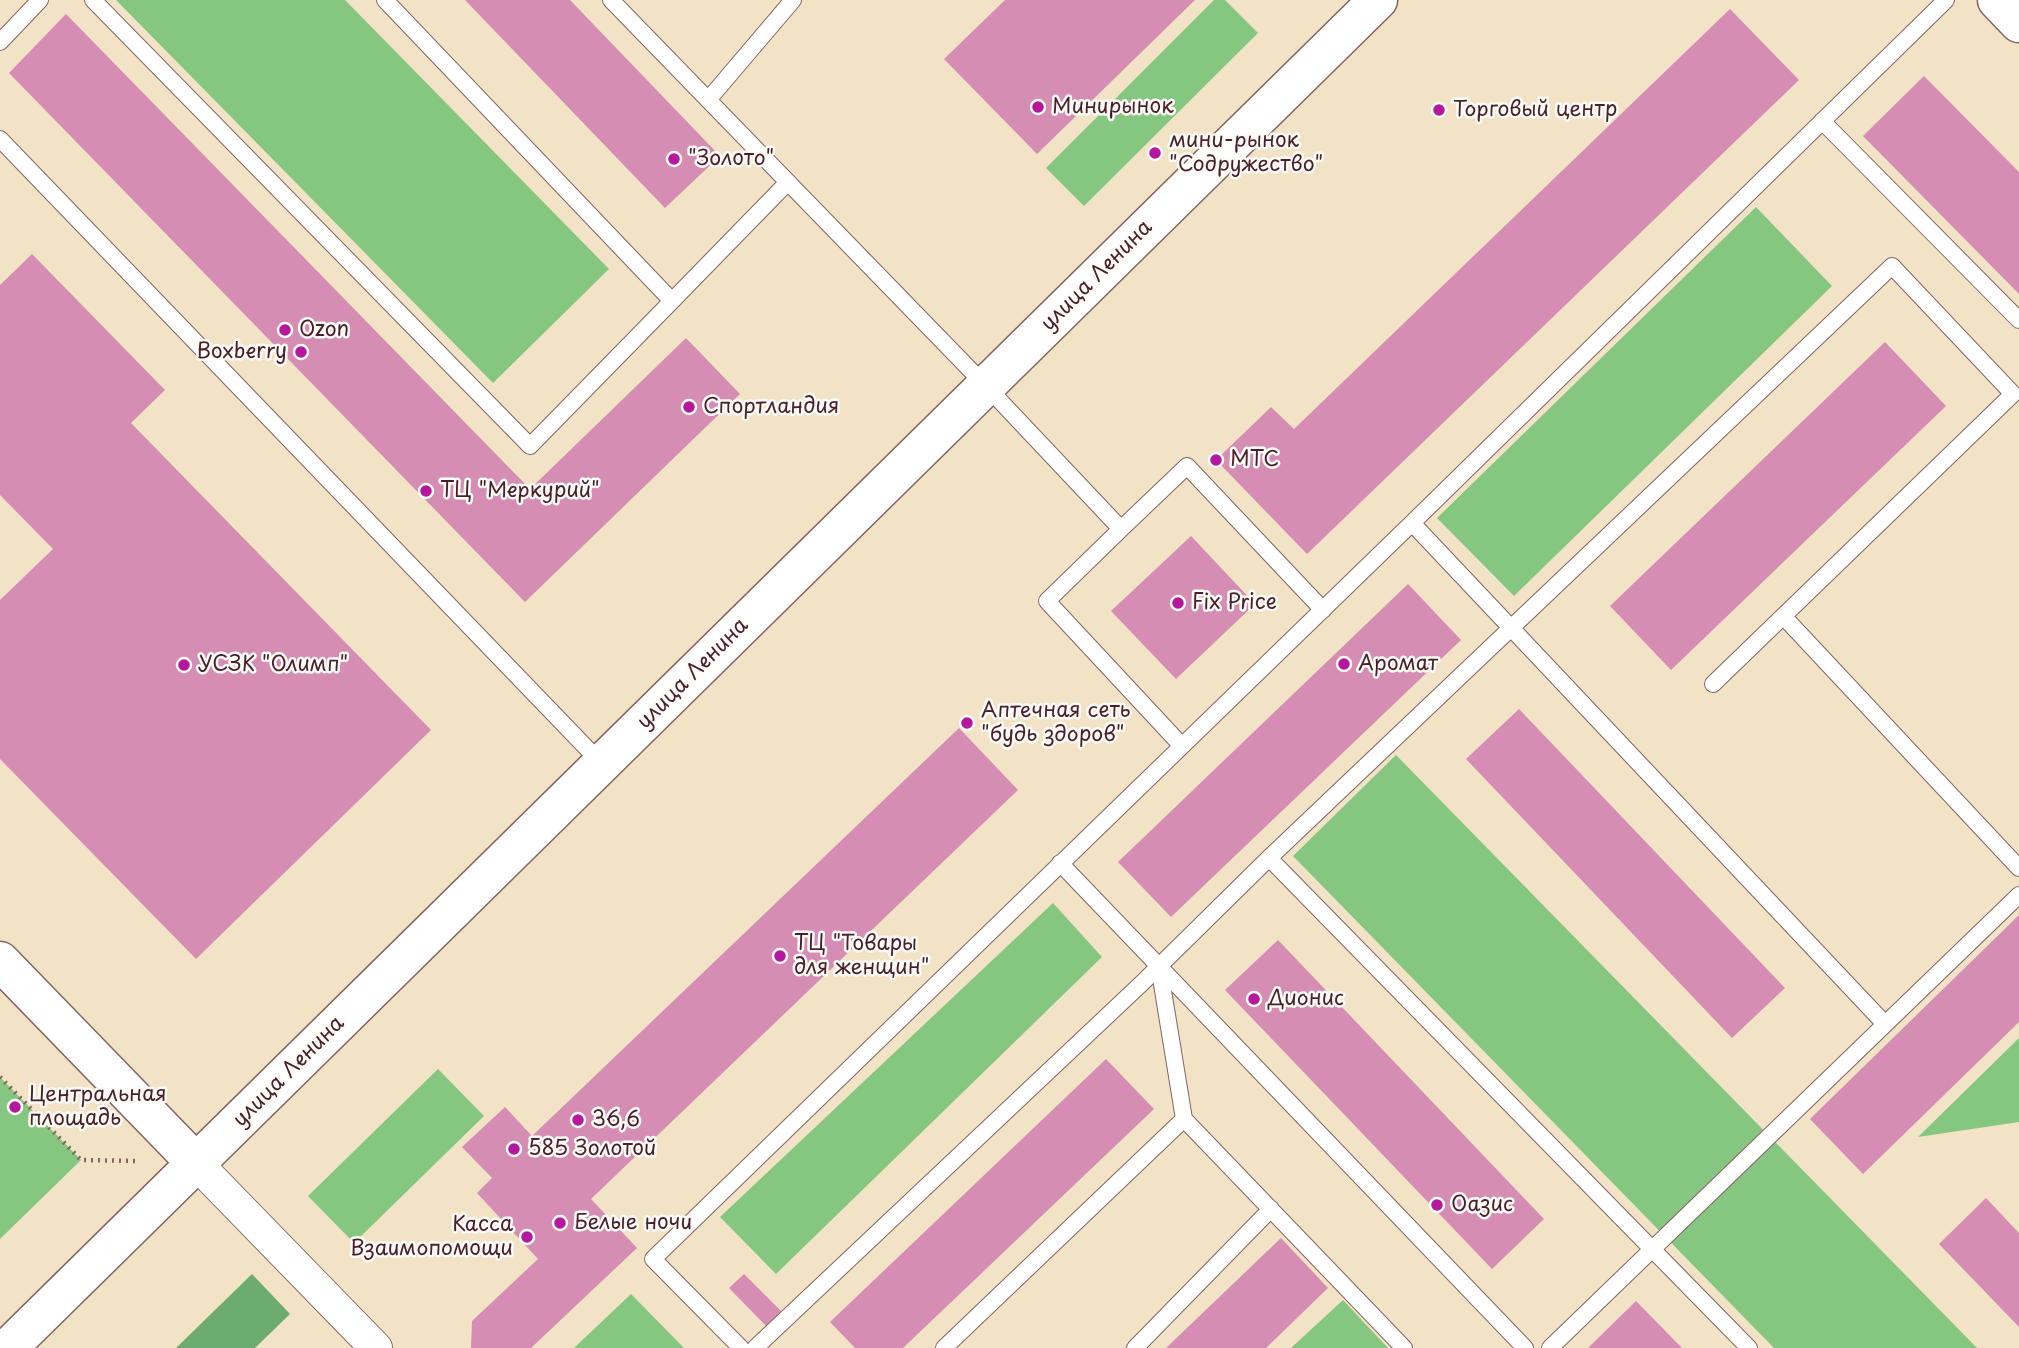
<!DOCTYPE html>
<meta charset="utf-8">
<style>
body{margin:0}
canvas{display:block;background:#f2e3c7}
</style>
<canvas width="2019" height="1348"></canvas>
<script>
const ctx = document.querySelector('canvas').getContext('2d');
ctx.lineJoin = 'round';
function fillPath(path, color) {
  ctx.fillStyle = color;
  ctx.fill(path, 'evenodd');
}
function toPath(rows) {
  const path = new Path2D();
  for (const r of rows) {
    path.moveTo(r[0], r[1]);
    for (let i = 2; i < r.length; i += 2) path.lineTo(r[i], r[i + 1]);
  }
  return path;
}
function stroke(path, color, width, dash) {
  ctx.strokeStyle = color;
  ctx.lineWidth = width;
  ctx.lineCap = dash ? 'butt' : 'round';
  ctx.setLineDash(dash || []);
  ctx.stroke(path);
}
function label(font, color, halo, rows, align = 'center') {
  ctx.font = font + ' "Playpen Sans",sans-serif';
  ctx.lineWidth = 5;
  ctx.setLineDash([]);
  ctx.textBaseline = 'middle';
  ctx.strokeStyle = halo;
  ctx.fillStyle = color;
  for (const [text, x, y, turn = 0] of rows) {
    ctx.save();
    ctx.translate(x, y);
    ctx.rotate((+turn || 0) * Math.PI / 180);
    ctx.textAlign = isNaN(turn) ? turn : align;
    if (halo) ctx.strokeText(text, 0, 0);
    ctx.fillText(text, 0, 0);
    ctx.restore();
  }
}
fillPath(toPath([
 [116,0,345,0,609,269,493,383],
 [1214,0,1225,0,1258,33,1084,206,1046,168],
 [1756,207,1832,286,1514,596,1437,518],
 [1396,755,1977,1348,1774,1348,1293,856],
 [1053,903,1102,957,776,1274,720,1217],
 [2019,1038,2019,1122,1918,1137],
 [438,1069,484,1116,354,1243,308,1196],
 [0,1077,81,1160,0,1239],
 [631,1294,684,1348,574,1348],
 [1343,1300,1388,1348,1291,1348]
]), '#85c780');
fillPath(toPath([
 [252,1274,290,1314,255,1348,176,1348]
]), '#6cac6e');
fillPath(toPath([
 [465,0,570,0,720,156,665,208],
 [1005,0,1195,0,1037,154,944,59],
 [1730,9,1799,80,1307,554,1216,460,1271,407,1294,429],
 [66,14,530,489,686,338,740,394,525,602,9,73],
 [1924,76,2019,172,2019,294,1863,136],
 [32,254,165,390,131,423,431,730,196,959,0,759,0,600,53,549,0,495,0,285],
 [1885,342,1946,406,1671,670,1610,606],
 [1191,536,1255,604,1176,679,1111,611],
 [1408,584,1461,640,1171,917,1118,862],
 [1519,709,1785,988,1732,1038,1466,759],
 [959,728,1018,790,591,1199,637,1248,531,1348,471,1348,472,1321,538,1259,477,1193,492,1178,462,1147,505,1107,532,1136],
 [2019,915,2019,1022,1863,1174,1810,1119],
 [1278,940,1544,1219,1492,1269,1225,990],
 [1106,1059,1154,1109,903,1348,855,1348,830,1322],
 [1986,1198,2019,1233,2019,1327,1939,1244],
 [1281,1238,1328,1288,1266,1348,1166,1348],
 [744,1274,781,1311,766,1326,729,1288],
 [1636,1301,1682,1348,1588,1348]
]), '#d58db3');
const lane = toPath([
 [93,0,530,446,672,301],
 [385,0,672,301,788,182],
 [611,0,986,386,1121,529,1187,466,1323,610],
 [0,42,40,0],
 [708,100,793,0],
 [1822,121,2019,320],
 [0,139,602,764],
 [1412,523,1885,1024],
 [1121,529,1047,601,1182,746],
 [1784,617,2019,868],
 [1269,858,1749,1348],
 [1060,863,1525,1348],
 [1159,966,1184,1119,1404,1348],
 [741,1348,653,1259,1412,523,1946,0],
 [755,1348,1141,984,1269,858,1892,266,2013,394,1713,684],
 [944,1348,1184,1119],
 [1135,1348,1271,1209],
 [1550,1348,2019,895]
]);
const street = toPath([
 [196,1163,376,1348]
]);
const secondary = toPath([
 [1997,0,2019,23],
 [0,961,196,1163],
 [8,1348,1378,0]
]);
stroke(lane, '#856462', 18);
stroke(street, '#856462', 34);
stroke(secondary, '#856462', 41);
stroke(toPath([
 [0,1077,81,1160,139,1161]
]), '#856462', 4.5, [2, 5]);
stroke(lane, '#fff', 16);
stroke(street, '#fff', 32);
stroke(secondary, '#fff', 38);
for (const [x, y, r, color] of [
 [1038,107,7,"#b5179e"],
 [1439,110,7,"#b5179e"],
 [1155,153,7,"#b5179e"],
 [674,159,7,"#b5179e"],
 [285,330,7,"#b5179e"],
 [301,352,7,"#b5179e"],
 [689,407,7,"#b5179e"],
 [1216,460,7,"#b5179e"],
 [426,491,7,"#b5179e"],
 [1178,603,7,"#b5179e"],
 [1344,664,7,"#b5179e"],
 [184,665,7,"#b5179e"],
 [967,723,7,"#b5179e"],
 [780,956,7,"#b5179e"],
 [1254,999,7,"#b5179e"],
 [15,1107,7,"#b5179e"],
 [578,1120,7,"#b5179e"],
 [514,1149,7,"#b5179e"],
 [1437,1205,7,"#b5179e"],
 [560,1223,7,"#b5179e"],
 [527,1237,7,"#b5179e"]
]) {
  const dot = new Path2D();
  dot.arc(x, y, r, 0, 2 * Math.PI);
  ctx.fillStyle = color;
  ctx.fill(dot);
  stroke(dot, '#fdfcf7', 2.5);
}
label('21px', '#4a1f2b', '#fdfcf7', [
 ["Минирынок",1052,107],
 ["Торговый центр",1453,110],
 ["мини-рынок",1169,141],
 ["\"Содружество\"",1169,165],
 ["\"Золото\"",688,159],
 ["Ozon",299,330],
 ["Boxberry",287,352,"right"],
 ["Спортландия",703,407],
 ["МТС",1230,460],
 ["ТЦ \"Меркурий\"",440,491],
 ["Fix Price",1192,603],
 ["Аромат",1358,664],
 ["УСЗК \"Олимп\"",198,665],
 ["Аптечная сеть",981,711],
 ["\"будь здоров\"",981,735],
 ["ТЦ \"Товары",794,944],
 ["для женщин\"",794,968],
 ["Дионис",1268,999],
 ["Центральная",29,1095],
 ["площадь",29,1119],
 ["36,6",592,1120],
 ["585 Золотой",528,1149],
 ["Оазис",1451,1205],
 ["Белые ночи",574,1223],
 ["Касса",513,1225,"right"],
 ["Взаимопомощи",513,1249,"right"]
], 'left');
label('21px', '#4a1f2b', '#fdfcf7', [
 ["улица Ленина",1097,276,-45],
 ["улица Ленина",693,674,-45],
 ["улица Ленина",289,1072,-45]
]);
</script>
